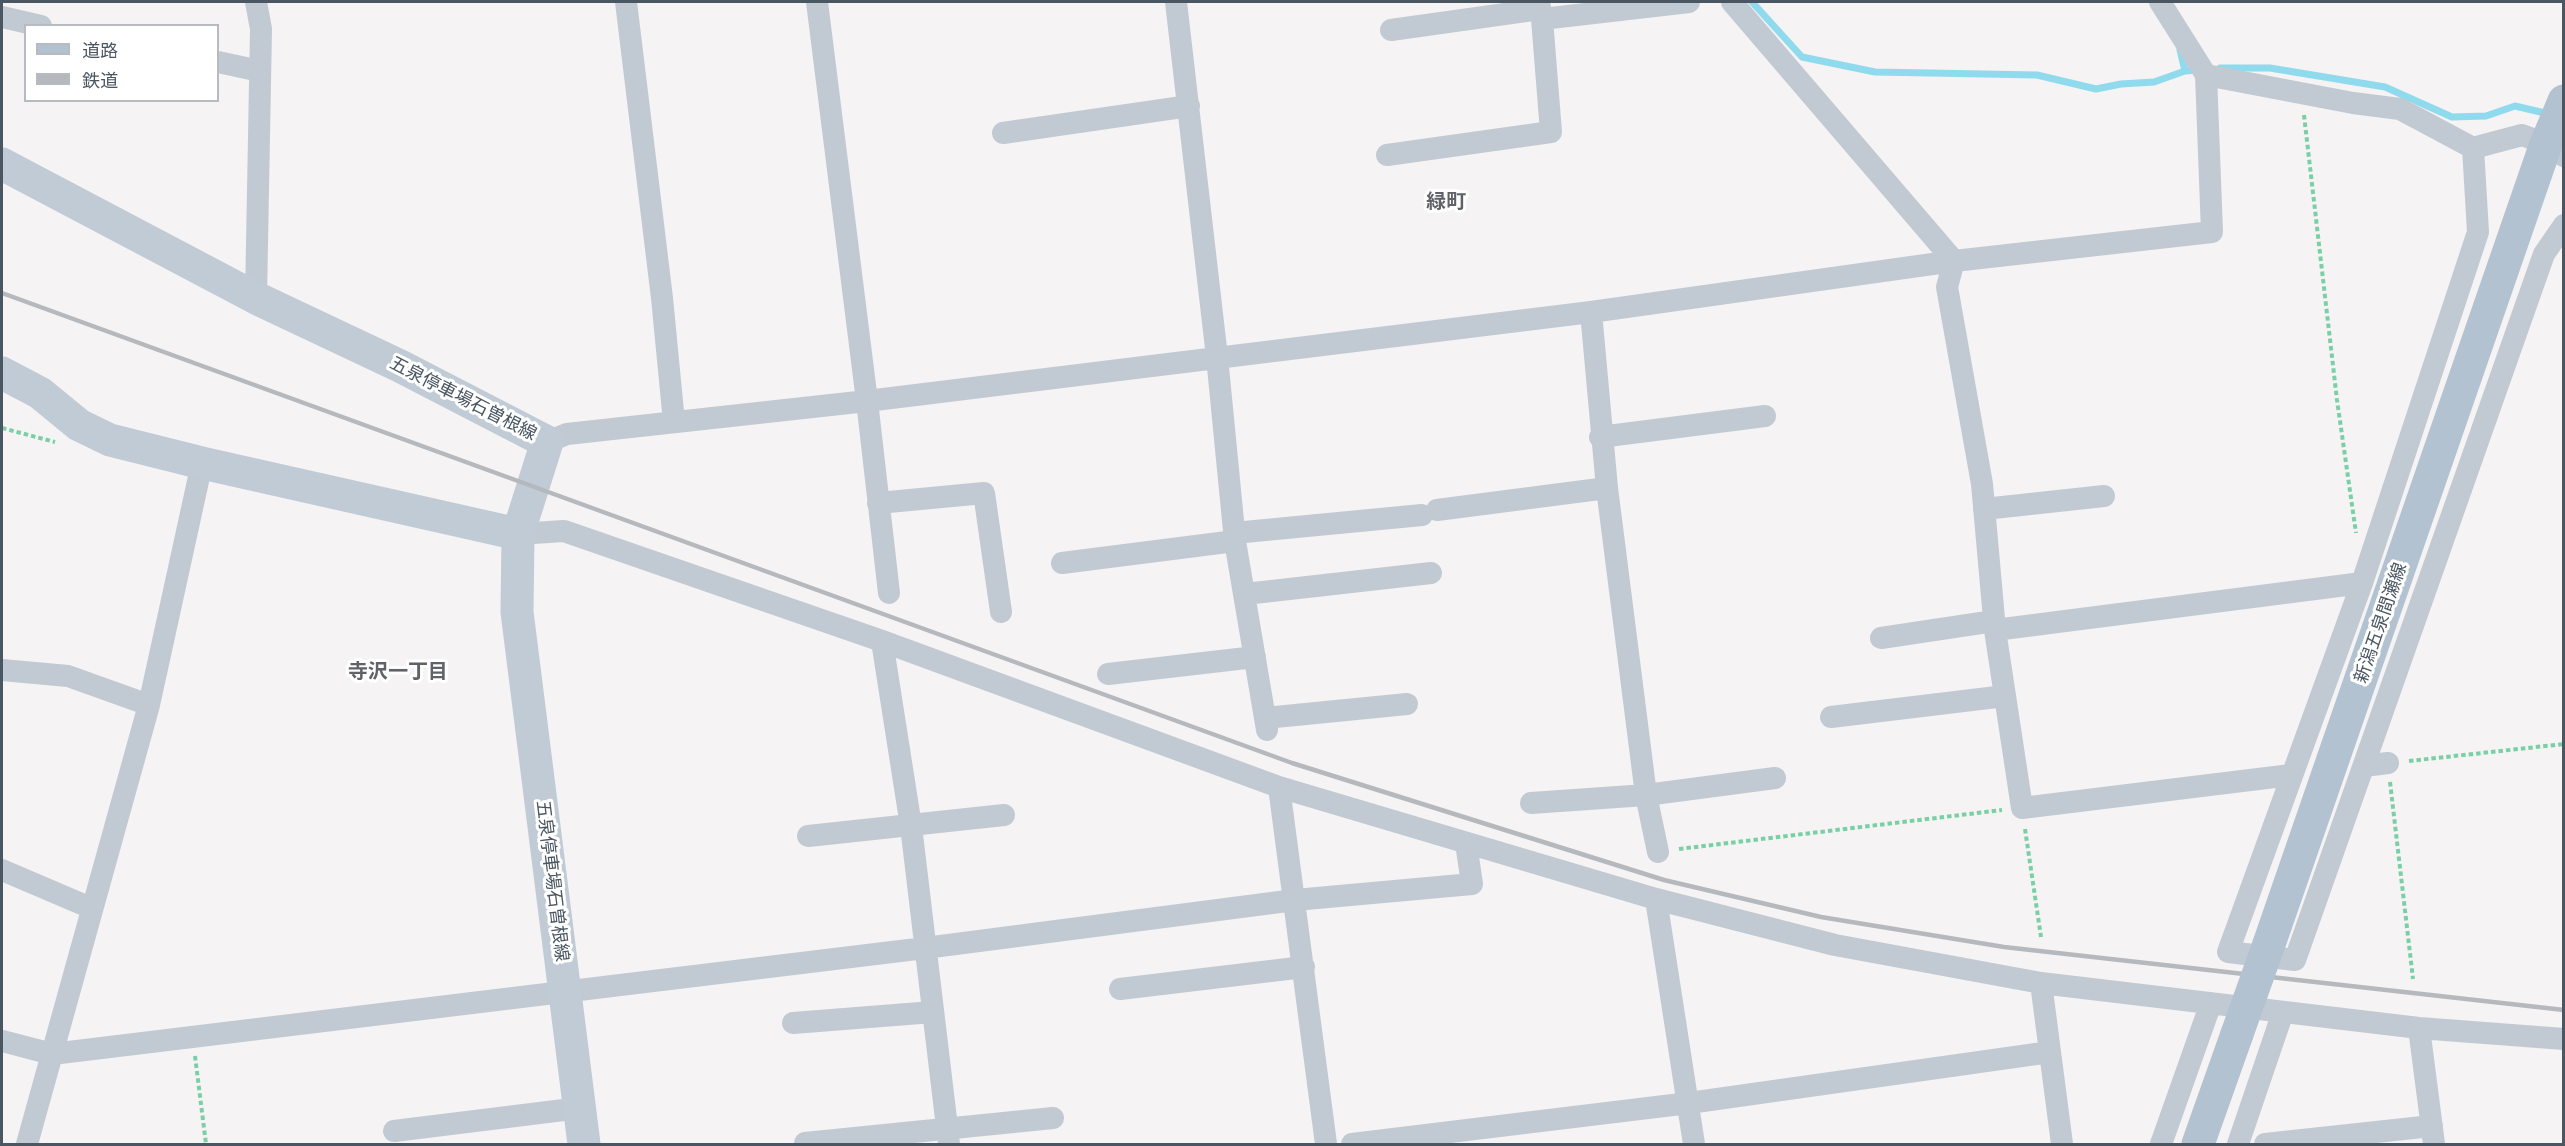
<!DOCTYPE html>
<meta charset="utf-8">
<style>
body{margin:0}
#map{position:relative;width:2565px;height:1146px;overflow:hidden;background:#f5f3f3;font-family:"IBM Plex Sans","Noto Sans JP",sans-serif}
canvas{display:block}
.frame{position:absolute;inset:0;border:3px solid #4a5661;pointer-events:none}
.legend{position:absolute;left:24px;top:24px;width:195px;height:78px;box-sizing:border-box;background:#fff;border:2px solid #b7bbc0;margin:0;padding:8px 10px;list-style:none;font-size:18px;color:#4a5661}
.legend li{display:flex;align-items:center;gap:12px;height:30px}
.legend b{width:30px;border:2px solid #b7bbc0}
</style>
<div id="map">
<canvas width="2565" height="1146"></canvas>
<div class="frame"></div>
<ul class="legend">
<li><b style="height:8px;background:#b3c2d1"></b>道路</li>
<li><b style="height:8px;background:#b5b8bd"></b>鉄道</li>
</ul>
</div>
<script>
const ctx = document.querySelector('canvas').getContext('2d');
ctx.lineJoin = 'round';
function toPath(rows) {
  const path = new Path2D();
  for (const r of rows) {
    path.moveTo(r[0], r[1]);
    for (let i = 2; i < r.length; i += 2) path.lineTo(r[i], r[i + 1]);
  }
  return path;
}
function stroke(path, color, width, dash) {
  ctx.strokeStyle = color;
  ctx.lineWidth = width;
  ctx.lineCap = dash ? 'butt' : 'round';
  ctx.setLineDash(dash || []);
  ctx.stroke(path);
}
function label(font, color, halo, rows, align = 'center') {
  ctx.font = font + ' "IBM Plex Sans","Noto Sans JP",sans-serif';
  ctx.lineWidth = 6;
  ctx.setLineDash([]);
  ctx.textBaseline = 'middle';
  ctx.strokeStyle = halo;
  ctx.fillStyle = color;
  for (const [text, x, y, turn = 0] of rows) {
    ctx.save();
    ctx.translate(x, y);
    ctx.rotate((+turn || 0) * Math.PI / 180);
    ctx.textAlign = isNaN(turn) ? turn : align;
    if (halo) ctx.strokeText(text, 0, 0);
    ctx.fillText(text, 0, 0);
    ctx.restore();
  }
}
stroke(toPath([
 [1752,2,1802,57,1875,72,2037,75,2096,89,2121,84,2154,82,2185,71,2197,70],
 [2180,50,2185,71],
 [2220,68,2270,68,2385,87,2452,117,2486,116,2515,106,2549,114]
]), '#90daee', 7);
stroke(toPath([
 [2304,115,2337,400,2356,533],
 [2,428,55,442],
 [2409,761,2564,744],
 [2390,782,2413,979],
 [2025,829,2041,937],
 [1679,849,2002,810],
 [195,1056,206,1144]
]), '#7ad0a6', 4, [4.5, 3]);
stroke(toPath([
 [626,2,662,298,674,422],
 [817,2,867,401,889,593],
 [1176,2,1217,357,1235,541,1267,730],
 [1539,2,1542,19,1689,2],
 [1732,2,1954,261],
 [2,17,41,26],
 [1391,30,1540,9],
 [218,62,260,71],
 [2206,75,2353,103,2400,109,2473,148,2522,135,2546,144,2564,156],
 [1003,133,1189,106],
 [2473,148,2478,232,2362,583,2228,952,2295,960,2544,254,2564,225],
 [1387,155,1551,132,1542,19],
 [1954,261,1947,287,1982,484,1995,630,2022,808,2291,775],
 [256,298,261,29,256,2],
 [1591,312,1607,488,1646,795,1658,852],
 [1600,437,1765,416],
 [547,442,567,434,867,401,1591,312,1954,261,2212,232,2206,75,2160,2],
 [878,503,984,493,1001,612],
 [1984,509,2104,496],
 [1437,510,1607,488],
 [1234,533,1422,515],
 [518,534,564,531,882,641,1279,787,1656,899,1835,945,2041,983,2419,1028,2564,1039],
 [1062,563,1235,541],
 [1245,594,1431,573],
 [1995,630,2362,583],
 [1881,638,1994,621],
 [882,641,911,826,949,1144],
 [2,670,68,676,149,705],
 [1108,674,1255,657],
 [1831,717,2005,696],
 [1265,718,1407,704],
 [2364,766,2388,763],
 [1279,787,1326,1144],
 [1531,803,1646,795,1775,778],
 [808,836,1004,815],
 [2,870,91,908],
 [1656,899,1694,1144],
 [2041,983,2062,1144],
 [1120,989,1304,967],
 [793,1023,933,1012],
 [2419,1028,2434,1144],
 [2,1041,52,1054,925,948,1295,900,1472,884,1466,843],
 [394,1131,580,1108],
 [805,1143,1053,1118],
 [27,1144,149,705,202,463],
 [1352,1144,1689,1103,2050,1052],
 [2161,1144,2211,1003],
 [2238,1144,2283,1012],
 [2265,1144,2432,1126]
]), '#c1cad2', 22);
stroke(toPath([
 [2,164,256,298,400,366,547,442,518,534,517,612,584,1144],
 [2,373,40,393,79,425,110,440,202,463,518,534]
]), '#c1cbd6', 33);
stroke(toPath([
 [2269,944,2546,144,2564,101],
 [2198,1144,2237,1034]
]), '#b3c2d1', 33);
stroke(toPath([
 [2,293,1292,763,1664,880,1821,917,2004,947,2564,1010]
]), '#b5b8bd', 4.5);
stroke(toPath([
 [2237,1034,2269,944]
]), '#b3c2d1', 33);
label('18px', '#4a5661', '#fff', [
 ["五泉停車場石曽根線",463,399,27],
 ["新潟五泉間瀬線",2381,623,-71],
 ["五泉停車場石曽根線",552,881,83]
]);
label('bold 20px', '#5f6368', '#fff', [
 ["緑町",1446,202],
 ["寺沢一丁目",398,672]
]);
</script>
